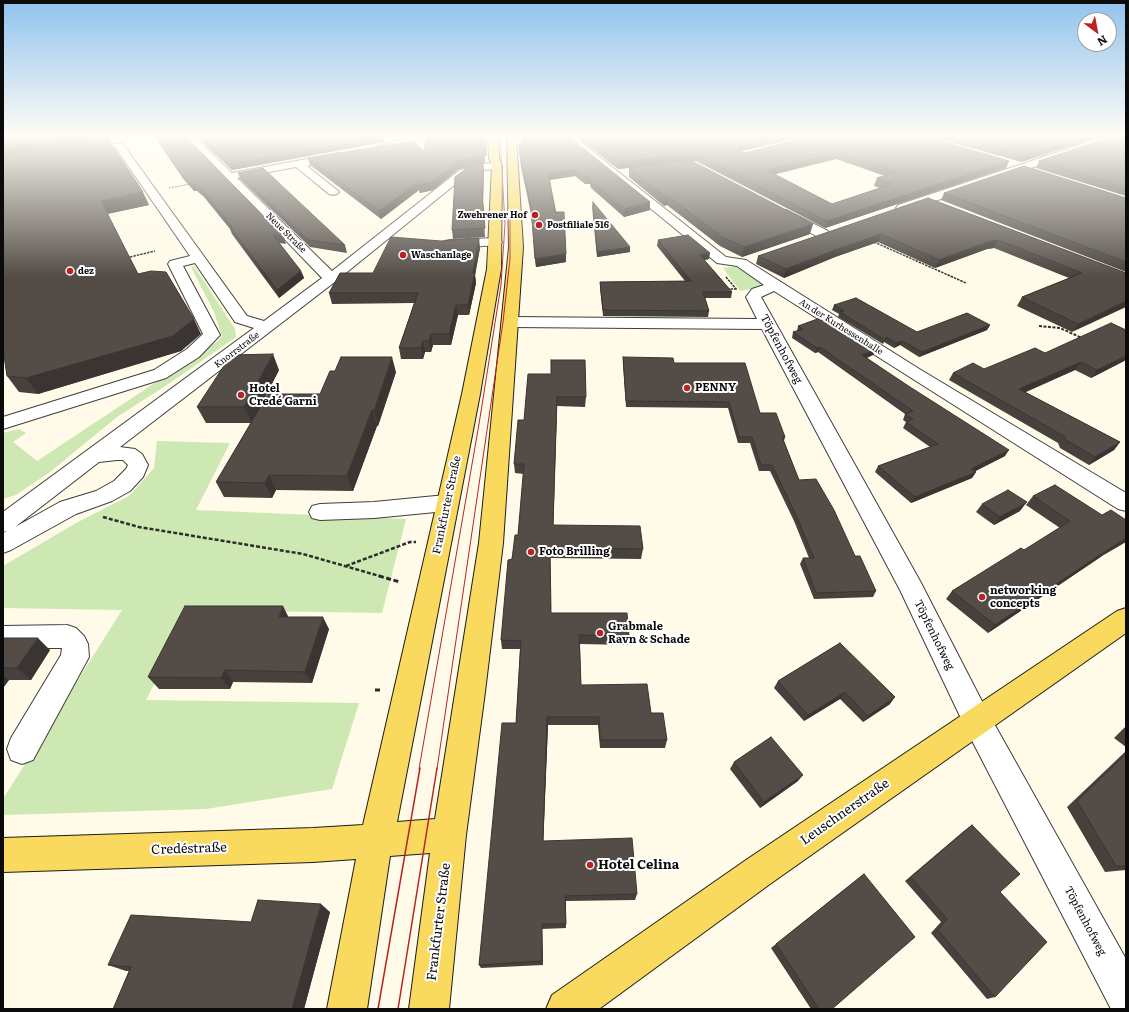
<!DOCTYPE html>
<meta charset="utf-8">
<style>
body{margin:0}
#map{position:relative;width:1129px;height:1012px;overflow:hidden;background:#fffbe8;font-family:Literata,serif}
canvas{display:block}
.frame{position:absolute;inset:0;border:4px solid #0b0b0b;pointer-events:none}
.north{position:absolute;left:1077px;top:12px;width:40px;height:40px;box-sizing:border-box;background:#fff;border:1px solid #9d9d9d;border-radius:50%;rotate:148deg;font-size:11px;font-weight:700;line-height:16px;text-align:center;color:#0b0b0b}
.north::after{content:'';display:block;margin:auto;width:14px;height:18px;background:#ba2325;clip-path:polygon(50% 0,100% 100%,50% 72%,0 100%)}
</style>
<div id="map">
<canvas width="1129" height="1012"></canvas>
<div class="frame"></div>
<div class="north">N</div>
</div>
<script>
const ctx = document.querySelector('canvas').getContext('2d');
ctx.lineJoin = 'round';
function fillPath(path, color) {
  ctx.fillStyle = color;
  ctx.fill(path, 'evenodd');
}
function toPath(rows) {
  const path = new Path2D();
  for (const r of rows) {
    path.moveTo(r[0], r[1]);
    for (let i = 2; i < r.length; i += 2) path.lineTo(r[i], r[i + 1]);
  }
  return path;
}
function stroke(path, color, width, dash) {
  ctx.strokeStyle = color;
  ctx.lineWidth = width;
  ctx.lineCap = dash ? 'butt' : 'round';
  ctx.setLineDash(dash || []);
  ctx.stroke(path);
}
function label(font, color, halo, rows, align = 'center') {
  ctx.font = font + ' Literata,serif';
  ctx.lineWidth = 4;
  ctx.setLineDash([]);
  ctx.textBaseline = 'middle';
  ctx.strokeStyle = halo;
  ctx.fillStyle = color;
  for (const [text, x, y, turn = 0] of rows) {
    ctx.save();
    ctx.translate(x, y);
    ctx.rotate((+turn || 0) * Math.PI / 180);
    ctx.textAlign = isNaN(turn) ? turn : align;
    if (halo) ctx.strokeText(text, 0, 0);
    ctx.fillText(text, 0, 0);
    ctx.restore();
  }
}
fillPath(toPath([
 [194,266,235,329,236,337,170,383,117,417,50,472,16,495,3,499,3,433,19,429,26,433,13,442,37,461,218,341,222,336,214,312,191,267],
 [737,266,762,282,761,287,740,291,723,268],
 [157,441,230,443,196,510,406,519,382,613,192,610,146,700,359,703,332,789,206,809,3,815,3,799,122,610,3,608,3,566,76,523,129,496,154,468]
]), '#cde8b3');
const minor = toPath([
 [185,136,194,136,232,173,339,153,343,154,344,156,343,158,307,166,337,190,339,192,337,194,333,195,329,194,296,167,237,178,332,271,460,170,481,164,497,163,502,166,497,169,482,170,468,174,336,281,120,447,135,449,142,454,148,465,143,477,130,491,112,501,76,514,11,550,3,553,3,533,7,531,3,532,3,512,254,328,235,322,195,263,183,266,220,335,199,357,166,378,3,429,3,417,154,370,187,349,203,334,168,264,170,261,190,256,116,148,83,154,78,151,79,149,122,143,247,316,264,321,322,278,185,136],
 [117,460,123,460,128,465,126,469,114,481,96,491,60,502,15,527,99,462,117,460],
 [415,136,428,136,401,147,381,151,376,148,378,146,415,136],
 [546,136,554,136,557,138,552,141,512,144,507,141,512,138,546,136],
 [565,136,573,136,726,257,746,260,921,370,1126,493,1126,511,1118,509,774,291,761,297,920,581,987,711,1126,959,1126,1009,1111,1009,967,731,900,590,762,329,511,327,505,325,503,322,505,319,511,317,757,319,746,297,752,289,764,285,737,266,717,263,566,139,565,136],
 [1107,136,1120,136,1118,138,906,211,902,212,896,208,898,205,1107,136],
 [786,210,828,231,829,234,823,238,818,237,782,217,780,214,782,211,786,210],
 [495,238,500,239,502,242,500,245,450,248,445,247,443,244,445,241,450,240,495,238],
 [446,495,454,497,457,503,454,509,446,511,374,518,320,520,312,518,309,512,312,506,320,504,374,502,446,495],
 [67,625,76,628,84,636,88,644,89,657,33,760,22,764,11,760,7,749,11,738,61,655,62,648,3,648,3,626,67,625]
]);
const major = toPath([
 [488,136,498,136,499,158,502,166,501,269,480,394,397,822,435,819,479,543,509,247,507,136,516,136,523,247,503,543,485,692,466,835,449,1009,409,1009,430,853,390,856,367,1009,327,1009,356,859,313,862,3,872,3,838,313,828,363,825,462,394,487,269,492,166,489,158,488,136],
 [1126,608,1126,633,770,884,599,1009,546,1009,552,995,746,860,1117,611,1126,608]
]);
stroke(minor, '#3e3e3e', 2);
stroke(major, '#1c1c1c', 2);
stroke(toPath([
 [169,188,190,184]
]), '#2d2d2d', 1, [2, 1]);
stroke(toPath([
 [874,242,966,283],
 [130,257,155,251],
 [726,277,737,290],
 [727,289,736,289]
]), '#2d2d2d', 1.5, [2.5, 1]);
stroke(toPath([
 [1039,326,1060,328,1084,339]
]), '#2d2d2d', 2, [3, 1.5]);
stroke(toPath([
 [103,517,139,527,303,554,383,577],
 [346,566,410,542,416,542]
]), '#2d2d2d', 2.5, [4, 2]);
stroke(toPath([
 [379,576,400,582],
 [375,690,381,690]
]), '#2d2d2d', 3, [5, 2.5]);
fillPath(minor, '#fff');
fillPath(major, '#f9d95e');
stroke(toPath([
 [419,769,479,424,501,285,505,224,500,136],
 [437,769,503,322,510,259,510,213]
]), '#ba2325', 1);
stroke(toPath([
 [378,1009,420,768],
 [398,1009,437,768]
]), '#ba2325', 1.5);
fillPath(toPath([
 [106,136,149,205,107,214,138,274,201,334,181,351,38,394,19,392,7,376],
 [154,136,185,136,284,237,286,244,279,243,301,271,304,278,279,298,232,234,230,229,204,197,197,191,194,191,184,180],
 [196,136,381,136,384,142,232,170],
 [577,136,805,136,741,151,744,153,814,136,1009,161,1006,168,825,228,696,161,692,161,810,234,742,257,720,246,667,205,664,206,629,177,629,168,640,167,618,169,578,138],
 [836,159,885,176,877,178,874,186,880,188,832,204,775,174],
 [929,136,1103,136,1021,162],
 [1126,136,1126,196,1036,168,1039,161],
 [522,138,650,202,650,210,624,217,591,188,590,184,585,184,575,176,550,180,566,262,536,267,531,214,521,167,519,151,519,145,522,145],
 [424,151,487,156,485,156,485,162,459,169,433,190,420,193,419,190,381,219,310,165,308,158],
 [483,163,484,171,483,202,485,237,453,239,452,230],
 [238,173,345,245,347,253,310,247,240,179],
 [944,193,1126,198,1126,272,941,200],
 [928,198,1126,273,1072,332,1017,306,1022,297,1069,278,994,248,987,249,935,268,878,242,835,257,784,278,756,264,758,256],
 [593,202,630,252,597,257,592,207],
 [658,240,709,259,704,260,732,292,731,298,705,298,709,311,708,317,603,316,600,288,600,282,685,281,657,246],
 [480,248,475,275,476,283,469,315,458,315,451,345,433,345,431,352,425,352,423,359,401,359,399,348,414,303,332,304,329,293,373,273],
 [834,305,917,332,990,325,987,330,919,357,900,345,894,348,884,342,883,344,838,317,839,314,832,310],
 [798,326,875,350,873,355,867,358,1005,456,975,471,976,472,972,478,911,503,875,472,878,466,930,447,903,428,906,422,903,420,905,414,818,352,815,353,792,338,793,332,797,331],
 [1045,353,1126,360,1091,378,1075,370,1025,392,1120,442,1114,450,1089,465,1060,448,1058,443,949,380,953,373,984,369],
 [623,357,674,363,760,413,785,437,784,441,799,480,855,556,876,591,873,597,814,599,800,564,803,558,809,558,794,521,770,471,759,471,750,443,738,443,728,408,626,407,623,363],
 [279,370,257,413,396,372,378,426,377,426,353,491,276,490,272,498,224,497,216,482,251,423,206,423,197,407],
 [551,374,586,397,585,407,557,406,553,525,643,549,641,559,550,558,551,613,629,636,628,645,580,644,581,685,651,713,667,740,665,748,600,748,598,725,548,725,543,841,637,894,635,900,566,901,566,928,542,929,543,965,481,968,479,965,516,723,520,649,502,649,501,640,512,559,518,535,524,474,515,473,514,464,524,420],
 [1055,485,1102,556,988,633,946,599,952,591,1024,550,1060,528,1026,505,1033,496],
 [982,504,1020,511,994,525,976,512],
 [289,617,329,629,312,683,233,682,230,689,159,689,148,677],
 [3,638,50,650,31,680,9,680,3,688],
 [840,643,890,704,863,722,840,699,804,721,774,688,778,681],
 [1126,726,1126,747,1114,738],
 [1126,751,1126,870,1105,872,1067,807],
 [734,762,798,781,760,808,730,769],
 [972,825,1000,892,995,997,987,999,931,933,941,922,905,881,965,830],
 [864,874,832,1009,811,1009,771,948],
 [330,912,304,1009,113,1009,129,971,126,971,108,965,251,922]
]), '#47413d');
fillPath(toPath([
 [81,136,106,136,109,143,3,159,3,147],
 [383,136,384,142,232,170,230,164],
 [779,136,805,136,738,152,737,149,739,145],
 [1087,136,1103,136,1021,162,1024,156],
 [486,148,487,156,485,156,485,162,459,169,433,190,420,193,419,190,381,219,379,211,421,180,458,161],
 [838,153,836,159,764,177,766,170],
 [697,154,696,161,618,169,619,162],
 [1009,161,1006,168,825,228,827,221],
 [483,163,484,171,483,202,485,237,482,193],
 [575,169,575,176,548,180,548,173],
 [195,184,197,191,194,191,192,185],
 [143,192,149,205,107,214,101,201],
 [668,196,667,205,664,206,665,197],
 [650,202,650,210,624,217,625,209],
 [813,224,810,234,742,257,744,247],
 [881,234,878,242,835,257,784,278,786,269,838,249],
 [479,238,480,248,475,275,476,283,469,315,468,305],
 [998,240,994,248,987,249,935,268,939,260,991,241],
 [630,247,630,252,597,257,597,252],
 [710,253,709,259,699,261,700,255],
 [566,254,566,262,536,267,535,259],
 [301,271,304,278,279,298,277,290],
 [1126,301,1126,307,1072,332,1078,324],
 [456,305,458,315,451,345,449,334],
 [194,319,201,334,181,351,38,394,26,378],
 [990,325,987,330,919,357,922,352],
 [431,334,433,345,431,352,429,341],
 [423,341,425,352,423,359,421,348],
 [902,341,900,345,894,348,896,343],
 [820,347,818,352,815,353,817,348],
 [875,350,873,355,860,360,862,355],
 [273,354,279,370,252,423,244,407],
 [1126,356,1126,360,1091,378,1097,370],
 [392,357,396,372,378,426,374,411],
 [1081,362,1075,370,1015,397,1019,389],
 [557,397,557,406,553,534,553,525],
 [372,410,377,426,353,491,347,476],
 [1120,442,1114,450,1089,465,1095,457],
 [1009,450,1005,456,968,475,971,469],
 [976,472,972,478,911,503,915,497],
 [269,475,276,490,272,498,265,483],
 [1027,502,1020,511,994,525,1000,517],
 [1126,538,1126,542,1102,556,988,633,995,625,1110,548],
 [283,606,289,618,279,617],
 [323,617,329,629,312,683,305,672],
 [38,638,50,650,31,680,17,668],
 [225,670,233,682,230,689,221,678],
 [3,675,9,680,3,688],
 [845,692,840,699,804,721,808,715],
 [895,697,890,704,863,722,868,716],
 [547,717,548,725,543,847,543,841],
 [803,775,798,781,760,808,764,802],
 [321,904,330,912,304,1009,292,1009],
 [542,924,542,929,543,965,542,961]
]), '#3a3532');
const building = toPath([
 [3,136,81,136,3,147,3,136],
 [155,136,185,136,284,237,273,235,301,271,277,290,230,227,232,227,202,190,195,184,192,185,181,174,155,136],
 [200,136,383,136,230,164,200,136],
 [437,136,485,136,486,148,484,149,484,155,458,161,431,182,418,185,421,180,379,211,308,158,413,141,424,151,427,138,437,136],
 [548,136,568,136,650,202,625,209,591,181,590,177,585,177,575,169,548,173,555,212,564,212,566,254,535,259,531,206,521,161,519,145,523,145,522,138,548,136],
 [584,136,779,136,739,145,737,149,744,153,814,136,924,136,1009,161,827,221,697,154,619,162,584,136],
 [838,153,898,172,877,178,892,184,832,204,766,170,838,153],
 [954,136,1087,136,1024,156,954,136],
 [1114,136,1126,136,1126,188,1039,161,1114,136],
 [108,139,143,192,101,201,138,274,151,271,166,272,194,319,173,336,26,378,7,376,3,349,3,155,108,139],
 [690,160,813,224,744,247,722,237,668,196,665,197,629,168,690,160],
 [483,163,482,193,485,228,452,230,455,177,468,167,483,163],
 [1024,166,1126,198,1126,262,944,193,1024,166],
 [263,168,345,245,308,240,238,173,263,168],
 [928,198,1126,273,1126,301,1078,324,1022,297,1082,273,998,240,991,241,939,260,881,234,838,249,786,269,758,256,928,198],
 [593,202,630,247,597,252,593,202],
 [688,235,710,253,700,255,732,292,703,292,709,311,603,310,600,282,691,281,658,240,688,235],
 [391,237,441,241,479,238,473,273,475,273,468,305,456,305,449,334,431,334,429,341,423,341,421,348,399,348,418,293,329,293,340,273,373,273,391,237],
 [856,298,917,332,967,313,990,325,922,352,902,341,896,343,886,337,885,340,840,312,844,311,834,305,856,298],
 [823,317,875,350,862,355,910,387,1009,450,971,469,976,472,915,497,878,466,938,444,906,422,913,419,905,414,913,411,820,347,817,348,793,332,803,329,798,326,823,317],
 [1111,323,1126,330,1126,356,1097,370,1081,362,1019,389,1120,442,1095,457,1066,440,1064,436,953,373,973,363,984,369,1035,348,1045,353,1111,323],
 [273,354,244,407,197,407,231,355,273,354],
 [341,357,392,357,374,411,372,410,347,476,269,475,265,483,216,482,268,394,320,394,330,371,335,371,341,357],
 [623,357,673,358,674,363,745,363,760,413,776,413,785,437,782,437,799,480,816,479,834,510,855,556,860,556,876,591,816,593,803,558,814,558,796,515,772,465,761,465,752,437,739,437,729,402,626,401,623,357],
 [551,360,585,360,586,397,557,397,553,525,640,526,643,549,550,548,551,613,627,613,629,636,579,635,581,685,647,684,651,713,663,713,667,740,600,740,599,717,547,717,543,841,632,838,637,894,565,896,566,924,542,924,542,961,479,965,502,723,516,723,521,641,501,640,508,560,512,559,515,535,518,535,524,464,514,464,518,420,524,420,528,374,551,374,551,360],
 [1055,485,1102,515,1111,510,1126,520,1126,538,1110,548,995,625,952,591,1021,548,1024,550,1070,521,1033,496,1055,485],
 [1008,490,1027,502,1000,517,982,504,1008,490],
 [185,606,283,606,279,617,323,617,305,672,225,670,221,678,148,677,185,606],
 [3,638,38,638,17,668,3,668,3,638],
 [840,643,895,697,868,716,845,692,808,715,778,681,840,643],
 [771,737,803,775,764,802,734,762,771,737],
 [1126,754,1126,866,1116,866,1077,801,1126,754],
 [972,825,1020,874,1000,892,1047,942,995,997,938,930,947,919,911,877,972,825],
 [864,874,915,937,832,1009,819,1009,776,944,864,874],
 [258,900,321,904,292,1009,113,1009,131,967,108,965,131,915,251,922,258,900]
]);
fillPath(building, '#534c47');
stroke(building, '#3a3532', 1);
const sky = ctx.createLinearGradient(0, 0, 0, 277);
sky.addColorStop(0, '#90c2ee');
sky.addColorStop(0.49, '#fffdf5');
sky.addColorStop(1, '#fffdf500');
ctx.fillStyle = sky;
ctx.fillRect(0, 0, 1129, 277);
for (const [x, y, r, color] of [
 [535,215,4,"#ba2325"],
 [539,225,4,"#ba2325"],
 [403,255,4,"#ba2325"],
 [70,271,4,"#ba2325"],
 [687,388,4,"#ba2325"],
 [241,395,4,"#ba2325"],
 [531,552,4,"#ba2325"],
 [982,597,4,"#ba2325"],
 [600,633,4,"#ba2325"],
 [590,865,4,"#ba2325"]
]) {
  const dot = new Path2D();
  dot.arc(x, y, r, 0, 2 * Math.PI);
  ctx.fillStyle = color;
  ctx.fill(dot);
  stroke(dot, '#fff', 1.5);
}
label('bold 9px', '#0b0b0b', '#fff', [
 ["Zwehrener Hof",527,215,"right"],
 ["Postfiliale 516",547,225],
 ["Waschanlage",411,255],
 ["dez",78,271]
], 'left');
label('9px', '#0b0b0b', '#fff', [
 ["Neue Straße",286,233,45],
 ["An der Kurhessenhalle",841,327,32],
 ["Knorrstraße",237,350,-37]
]);
label('11px', '#0b0b0b', '#fff', [
 ["Töpfenhofweg",781,349,62],
 ["Frankfurter Straße",447,505,-78],
 ["Töpfenhofweg",934,635,64],
 ["Töpfenhofweg",1085,921,62]
]);
label('bold 11px', '#0b0b0b', '#fff', [
 ["PENNY",695,388],
 ["Hotel",249,389],
 ["Credé Garni",249,402],
 ["Foto Brilling",539,552],
 ["networking",990,591],
 ["concepts",990,604],
 ["Grabmale",608,627],
 ["Ravn & Schade",608,640]
], 'left');
label('13px', '#0b0b0b', '#fff', [
 ["Leuschnerstraße",845,812,-35],
 ["Credéstraße",189,849,-2],
 ["Frankfurter Straße",439,922,-83]
]);
label('bold 13px', '#0b0b0b', '#fff', [
 ["Hotel Celina",598,865]
], 'left');
</script>
